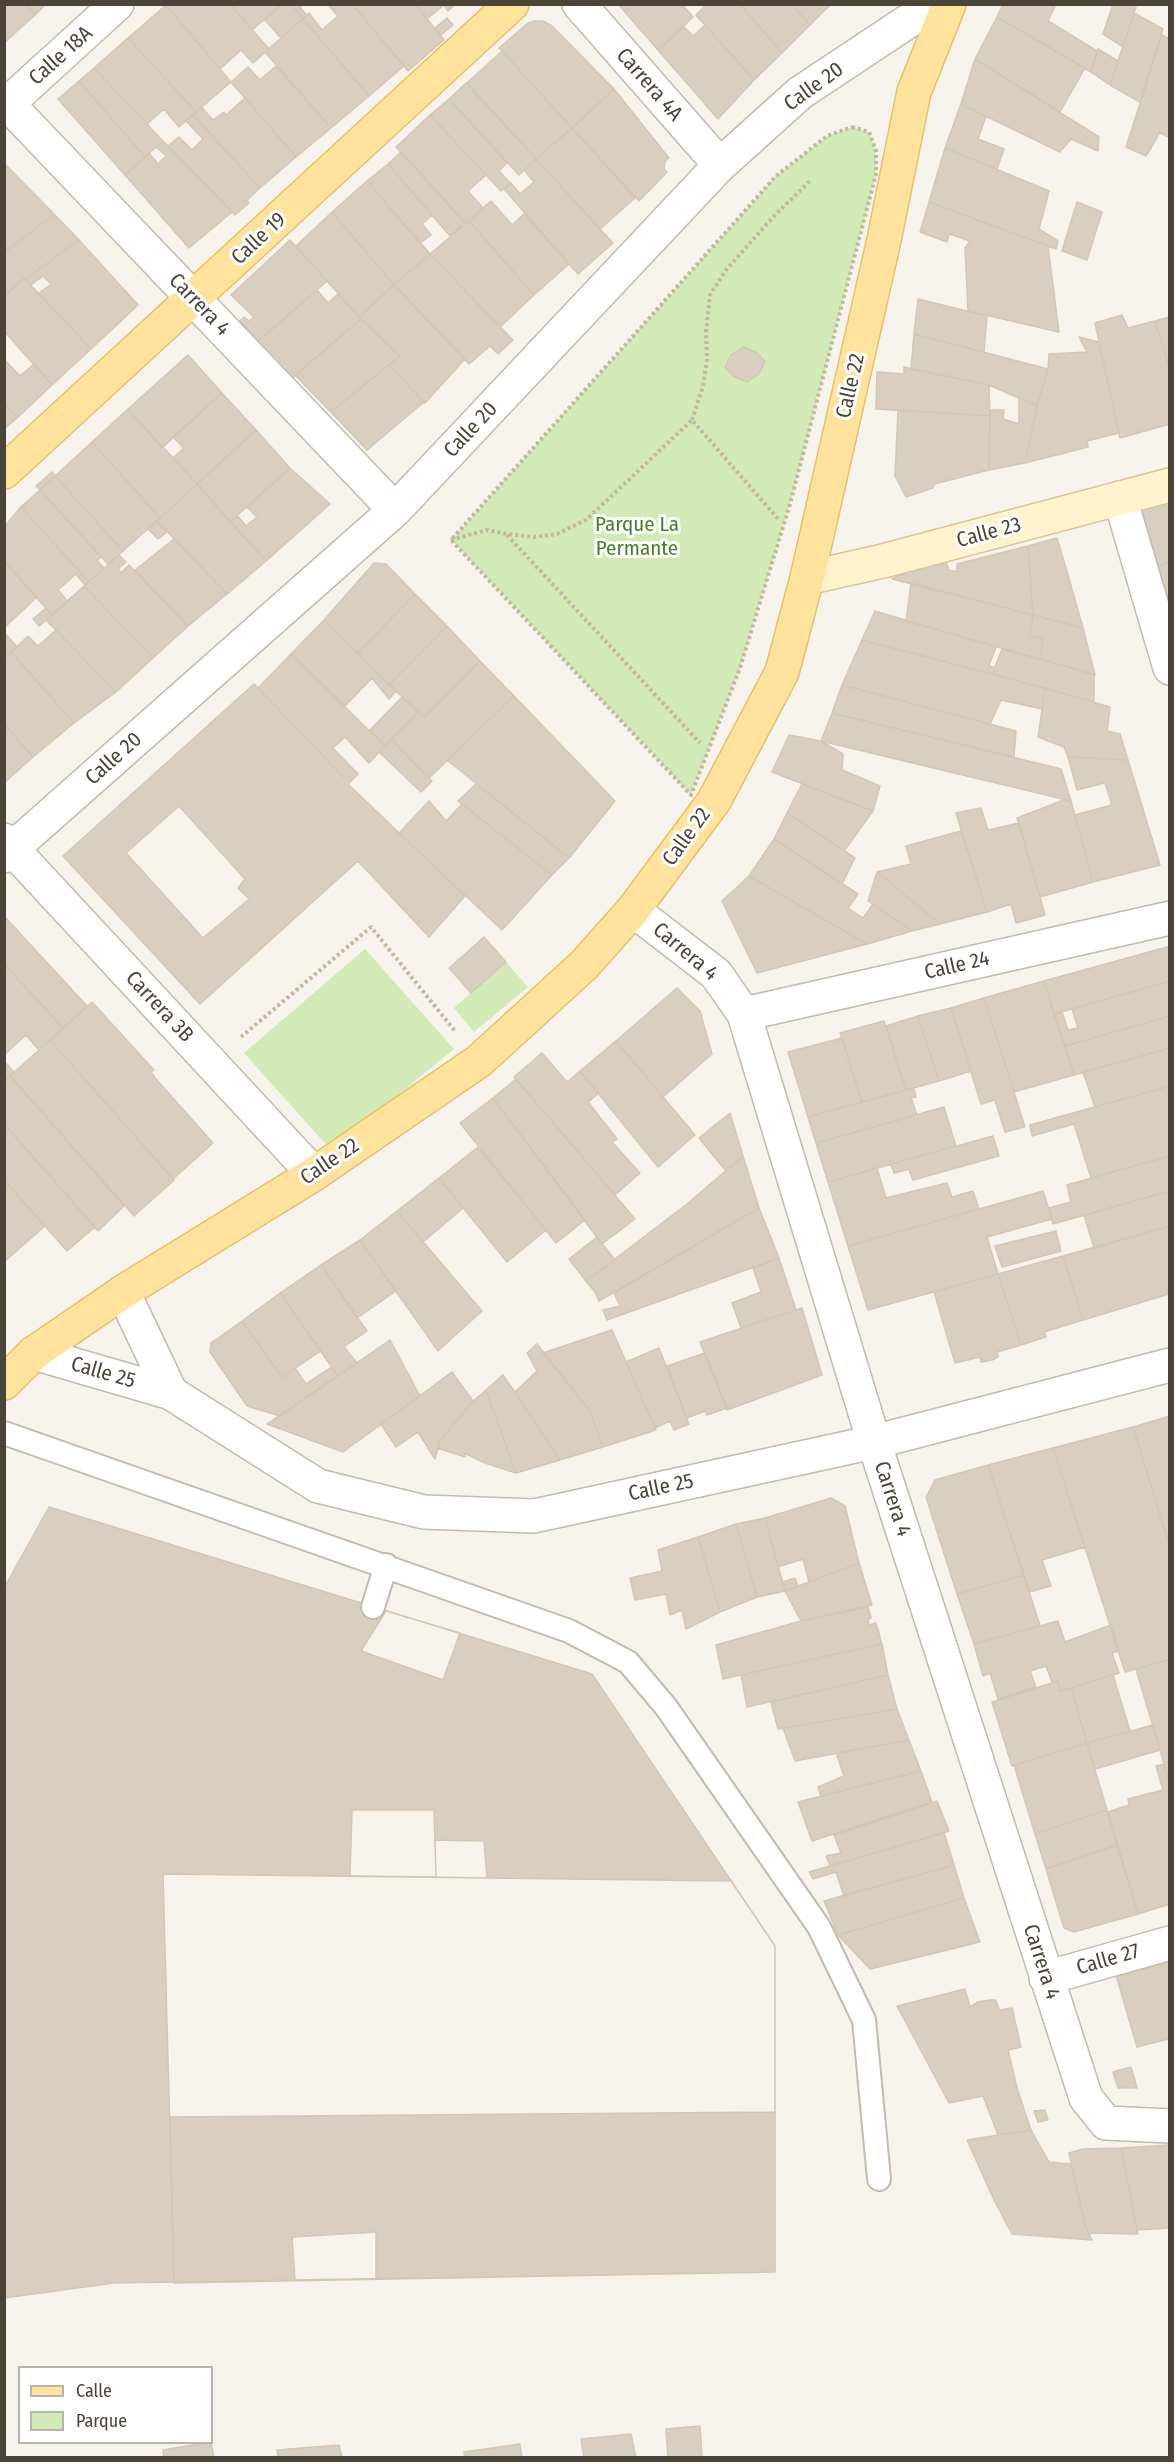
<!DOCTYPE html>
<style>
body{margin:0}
#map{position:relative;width:1174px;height:2462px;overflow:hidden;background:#f6f3ec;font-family:"Fira Sans Condensed",sans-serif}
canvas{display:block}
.frame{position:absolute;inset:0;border:6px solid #4b4439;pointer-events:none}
.legend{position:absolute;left:18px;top:2366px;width:195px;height:78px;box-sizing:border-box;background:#fff;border:2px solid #b7b4b0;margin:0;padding:8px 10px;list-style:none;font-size:18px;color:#4b4439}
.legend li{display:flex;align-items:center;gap:12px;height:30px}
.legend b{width:30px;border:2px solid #b7b4b0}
</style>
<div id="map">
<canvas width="1174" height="2462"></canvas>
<div class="frame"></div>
<ul class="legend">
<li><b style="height:8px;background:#ffe39c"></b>Calle</li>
<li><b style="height:16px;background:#d2eab5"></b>Parque</li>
</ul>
</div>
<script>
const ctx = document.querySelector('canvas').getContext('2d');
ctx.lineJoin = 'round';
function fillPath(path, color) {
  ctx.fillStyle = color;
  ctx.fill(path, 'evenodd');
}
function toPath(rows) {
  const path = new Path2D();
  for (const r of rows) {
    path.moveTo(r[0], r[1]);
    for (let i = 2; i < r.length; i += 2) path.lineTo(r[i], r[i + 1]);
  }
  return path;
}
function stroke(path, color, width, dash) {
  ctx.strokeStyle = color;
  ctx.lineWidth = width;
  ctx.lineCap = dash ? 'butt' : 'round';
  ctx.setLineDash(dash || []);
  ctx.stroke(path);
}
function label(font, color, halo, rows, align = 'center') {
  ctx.font = font + ' "Fira Sans Condensed",sans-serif';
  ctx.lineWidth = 6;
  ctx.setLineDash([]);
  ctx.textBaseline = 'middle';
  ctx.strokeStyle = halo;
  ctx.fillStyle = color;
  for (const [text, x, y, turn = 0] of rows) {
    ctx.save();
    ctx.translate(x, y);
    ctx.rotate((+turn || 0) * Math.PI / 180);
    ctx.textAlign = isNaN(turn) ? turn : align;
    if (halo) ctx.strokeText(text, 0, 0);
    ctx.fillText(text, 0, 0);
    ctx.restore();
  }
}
fillPath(toPath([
 [852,127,869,132,876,151,876,175,790,504,740,668,691,795,451,540,776,176,827,136],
 [365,949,454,1049,331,1150,244,1053],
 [506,962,528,987,474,1032,454,1008]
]), '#d2eab5');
const building = toPath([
 [4,4,26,4,35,15,4,43,4,4],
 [26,4,46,4,35,15,26,4],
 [230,4,282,4,252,30,230,4],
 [230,4,269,49,253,63,241,50,220,69,166,5,230,4],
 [282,4,291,4,303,19,281,38,265,20,282,4],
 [291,4,302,4,300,7,307,16,303,19,291,4],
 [327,4,352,4,404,66,369,96,303,19,309,13,322,30,338,16,327,4],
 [352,4,415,4,444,40,408,71,352,4],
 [415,4,456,4,448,11,444,5,427,19,415,4],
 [618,4,682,4,693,17,658,50,618,4],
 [707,4,740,4,782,53,754,80,696,15,707,4],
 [740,4,791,4,810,25,782,53,740,4],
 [791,4,831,4,810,25,791,4],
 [1003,4,1056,4,1048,21,1097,51,1091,72,997,17,1003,4],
 [1113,4,1132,4,1136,7,1123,47,1103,34,1113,4],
 [166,5,231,82,196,112,128,38,166,5],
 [1134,13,1163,29,1140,102,1110,85,1134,13],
 [997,17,1085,68,1060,112,975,59,997,17],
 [447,18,453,25,441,35,435,28,447,18],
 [303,19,369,96,331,128,265,52,303,19],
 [535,21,543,21,552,26,614,89,572,128,499,48,528,23,535,21],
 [705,25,754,80,718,119,658,50,684,27,693,36,705,25],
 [1162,35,1170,39,1170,138,1160,132,1146,156,1126,147,1162,35],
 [128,38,196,112,179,127,164,109,147,124,94,68,128,38],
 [1098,49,1118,61,1110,85,1091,72,1098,49],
 [502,51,572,128,536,159,467,83,502,51],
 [975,59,1099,137,1098,151,1071,139,1060,152,961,104,975,59],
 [276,66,331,128,296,157,231,82,248,67,260,80,276,66],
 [94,68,163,141,145,157,79,81,94,68],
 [79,81,145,157,125,175,58,99,79,81],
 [466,83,536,159,519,175,449,99,466,83],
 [614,89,669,158,665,161,664,169,667,172,639,201,572,128,614,89],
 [245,98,296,157,260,188,193,115,201,107,213,120,224,112,226,115,245,98],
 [449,99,507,163,499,171,510,183,501,191,430,115,449,99],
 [961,104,986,116,978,139,1004,149,997,169,945,148,961,104],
 [193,115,260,188,247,200,249,203,235,215,168,146,179,137,192,150,203,139,186,121,193,115],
 [430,115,486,175,468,191,483,208,466,224,396,147,430,115],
 [572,128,635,198,600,229,536,159,572,128],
 [163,141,232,212,189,248,125,175,149,153,158,164,166,156,156,147,163,141],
 [945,148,1049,191,1039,229,1058,241,1056,249,929,202,945,148],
 [401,152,465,222,450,236,388,164,401,152],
 [536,159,613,243,578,274,504,189,511,183,520,194,534,182,524,170,536,159],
 [4,163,54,214,8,250,4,246,4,163],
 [388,164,432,215,422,224,431,235,420,243,367,181,388,164],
 [367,181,430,254,394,285,332,212,367,181],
 [491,201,512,225,524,214,569,264,534,295,469,221,491,201],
 [929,202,1048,246,1059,332,968,311,965,248,970,241,949,234,947,242,920,232,929,202],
 [1077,202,1102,212,1087,260,1062,251,1077,202],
 [332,212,394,285,359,317,296,246,332,212],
 [54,214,79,240,25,279,24,278,4,296,4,246,8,250,54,214],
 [469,221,534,295,500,327,430,254,469,221],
 [79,240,138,305,91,349,39,293,51,284,43,276,31,285,25,279,79,240],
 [290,240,327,281,259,341,240,321,244,317,249,321,254,317,231,295,290,240],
 [430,254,513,340,498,354,490,346,469,364,394,285,430,254],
 [24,278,91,349,52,385,4,331,4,296,24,278],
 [394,285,465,359,425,403,389,365,400,356,359,317,394,285],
 [317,290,328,303,338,294,361,319,290,380,277,364,280,362,274,355,271,357,258,341,317,290],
 [918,299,987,316,984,352,914,334,918,299],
 [1122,315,1128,328,1155,321,1170,369,1170,424,1120,438,1095,323,1122,315],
 [1170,317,1170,369,1155,321,1170,317],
 [361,319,400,356,331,412,295,375,361,319],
 [914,334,1048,369,1037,406,989,385,911,369,914,334],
 [1079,337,1099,342,1119,433,1087,441,1088,447,1025,463,1037,406,1048,369,1049,354,1087,352,1079,337],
 [744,347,757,353,765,362,759,374,747,382,733,376,725,367,731,355,744,347],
 [188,355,222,393,162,448,128,409,188,355],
 [4,359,20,376,34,364,52,385,17,418,4,403,4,359],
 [389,365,424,402,367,450,331,412,389,365],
 [904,367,989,385,990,416,876,409,877,372,904,374,904,367],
 [222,393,256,430,197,484,173,458,184,448,173,437,222,393],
 [1019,398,1037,406,1025,463,989,470,990,410,1004,410,1003,419,1019,424,1019,398],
 [4,403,17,418,4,429,4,403],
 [128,409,197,484,160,518,92,442,128,409],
 [898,410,990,416,989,470,934,484,933,488,906,497,895,476,898,410],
 [256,430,290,468,230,522,197,484,256,430],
 [92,442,160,518,123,551,55,476,92,442],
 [290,468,330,504,266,561,230,522,238,516,246,526,257,517,247,507,290,468],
 [52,472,55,476,40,490,36,486,52,472],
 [55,476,123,551,108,564,40,490,55,476],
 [197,484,266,561,227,594,157,521,197,484],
 [40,490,101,557,97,560,104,568,89,582,21,507,40,490],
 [1170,501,1170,561,1155,568,1134,512,1170,501],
 [21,507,89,582,85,585,76,574,58,590,68,602,52,615,4,561,4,527,21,507],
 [157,521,167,532,158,539,148,529,157,521],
 [1057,538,1068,575,1083,628,1033,615,1028,546,1057,538],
 [174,539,227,594,188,626,135,570,174,539],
 [1028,546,1033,615,892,579,926,563,945,560,949,570,957,572,957,564,1028,546],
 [119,555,126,562,118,569,121,573,129,565,188,626,153,658,84,586,119,555],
 [4,561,37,597,4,628,4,561],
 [1170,561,1170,612,1155,568,1170,561],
 [374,563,386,564,415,594,358,653,324,620,374,563],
 [911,583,1033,615,1030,636,1043,639,1040,659,906,621,911,583],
 [84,586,153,658,116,692,46,620,84,586],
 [415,594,447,626,389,685,358,653,415,594],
 [46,608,52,615,39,626,33,619,46,608],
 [875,611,996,647,989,666,995,668,992,674,862,640,875,611],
 [1033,615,1083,628,1095,675,1040,659,1043,639,1030,636,1033,615],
 [324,620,396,691,389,699,372,678,345,706,291,654,324,620],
 [447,626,480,661,425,717,389,685,447,626],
 [56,630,116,692,74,723,11,652,28,636,38,646,56,630],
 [4,632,17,647,4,658,4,632],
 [862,640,1045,688,1042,709,1001,700,990,724,842,685,862,640],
 [1002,649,1094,674,1094,702,992,674,1002,649],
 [11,652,74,723,33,757,4,724,4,658,11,652],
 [291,654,385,746,369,763,345,737,333,748,358,774,349,783,258,688,291,654],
 [480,661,514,696,429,778,391,739,418,712,425,717,480,661],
 [254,684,349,783,348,784,465,896,429,937,358,861,200,1004,63,856,254,684],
 [179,806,245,879,238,888,249,899,203,938,126,853,179,806],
 [842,685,1016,731,1014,757,832,713,842,685],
 [1045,688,1110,707,1107,731,1120,734,1128,760,1068,757,1064,747,1038,737,1045,688],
 [514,696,615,801,569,858,447,760,514,696],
 [402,697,418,712,385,746,370,730,402,697],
 [832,713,1061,769,1071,801,821,741,832,713],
 [4,724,33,757,4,783,4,724],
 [789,735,821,741,843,754,842,770,880,786,873,811,772,772,789,735],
 [391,739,432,781,421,792,379,752,391,739],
 [1068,757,1128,760,1160,865,1093,882,1075,815,1112,805,1105,783,1077,790,1068,757],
 [476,784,569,858,552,875,458,801,476,784],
 [802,784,873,811,844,851,787,813,802,784],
 [1064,800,1071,801,1093,882,1040,897,1017,818,1064,800],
 [429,801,446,821,462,804,552,875,502,930,399,833,429,801],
 [981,808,988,830,1019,823,1045,915,1016,923,1011,904,987,912,956,813,981,808],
 [787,813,855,858,842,884,774,839,787,813],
 [961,831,987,912,940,924,877,872,911,864,906,846,961,831],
 [774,839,858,894,848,908,863,918,873,904,912,931,867,944,749,876,774,839],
 [877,872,940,924,912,931,868,901,877,872],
 [749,876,867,944,757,973,722,901,749,876],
 [4,916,87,1006,63,1028,4,964,4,916],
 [484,937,506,962,471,993,449,968,484,937],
 [1167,947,1170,947,1170,981,1054,1014,1044,981,1167,947],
 [4,964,63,1028,39,1050,26,1035,4,1055,4,964],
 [1044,981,1074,1075,1014,1092,984,998,1044,981],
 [1170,981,1170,1016,1065,1046,1054,1014,1062,1012,1068,1030,1078,1028,1072,1009,1170,981],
 [677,988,700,1011,712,1054,663,1097,616,1041,677,988],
 [984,998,1025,1127,1005,1132,995,1100,981,1104,951,1008,984,998],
 [92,1002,154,1070,151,1072,156,1079,213,1143,173,1179,50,1040,92,1002],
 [951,1008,971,1071,939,1081,918,1016,951,1008],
 [918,1016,939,1081,906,1090,886,1026,918,1016],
 [1170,1016,1170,1048,1074,1075,1065,1046,1170,1016],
 [884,1021,906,1090,862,1102,840,1033,884,1021],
 [842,1038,862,1102,808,1117,788,1052,842,1038],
 [50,1040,174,1180,134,1216,10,1076,50,1040],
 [616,1041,695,1135,658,1167,580,1071,616,1041],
 [1170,1048,1170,1086,1095,1107,1083,1072,1170,1048],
 [542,1053,567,1082,580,1071,598,1094,588,1102,617,1139,612,1142,640,1173,615,1195,514,1077,542,1053],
 [4,1061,14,1072,4,1082,4,1061],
 [10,1076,124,1206,98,1231,4,1124,4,1082,10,1076],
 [516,1079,635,1219,602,1244,493,1098,516,1079],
 [1170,1086,1170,1156,1091,1178,1074,1124,1032,1136,1030,1125,1170,1086],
 [914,1088,916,1097,911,1098,917,1115,816,1143,808,1117,914,1088],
 [493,1098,585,1220,556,1243,460,1123,493,1098],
 [944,1107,956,1146,828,1182,816,1143,944,1107],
 [730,1113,743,1156,726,1171,699,1138,730,1113],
 [4,1124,95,1227,67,1251,4,1180,4,1124],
 [993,1136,999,1156,913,1180,909,1169,894,1173,891,1164,993,1136],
 [478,1147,546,1230,507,1262,439,1178,478,1147],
 [743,1156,759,1208,599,1301,595,1292,586,1281,687,1204,743,1156],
 [1170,1156,1170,1191,1053,1224,1049,1208,1071,1202,1067,1185,1170,1156],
 [877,1168,886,1198,947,1183,952,1197,973,1191,979,1209,848,1246,828,1182,877,1168],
 [439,1178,463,1208,423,1242,397,1211,439,1178],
 [4,1180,45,1226,4,1262,4,1180],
 [1043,1191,1052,1219,987,1237,998,1274,868,1310,848,1246,1043,1191],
 [1170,1191,1170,1226,1094,1248,1084,1215,1170,1191],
 [759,1208,779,1258,607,1320,603,1310,620,1306,614,1293,759,1208],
 [397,1211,482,1311,438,1351,360,1240,397,1211],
 [1170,1226,1170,1286,1167,1287,1169,1294,1083,1320,1063,1256,1170,1226],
 [1056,1231,1061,1251,1002,1267,995,1246,1056,1231],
 [597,1237,615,1260,586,1281,569,1259,597,1237],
 [360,1240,396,1291,357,1318,321,1265,360,1240],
 [1063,1256,1083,1320,1044,1332,1046,1337,1021,1345,998,1274,1063,1256],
 [779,1258,796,1310,741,1328,732,1303,761,1292,753,1268,779,1258],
 [321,1265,367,1331,344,1347,357,1363,338,1376,280,1293,321,1265],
 [998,1274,1021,1345,997,1352,998,1357,992,1360,981,1362,980,1357,955,1363,934,1292,998,1274],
 [280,1293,321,1351,282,1377,242,1321,280,1293],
 [802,1308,822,1375,727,1410,700,1342,802,1308],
 [242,1321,282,1377,295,1368,306,1384,332,1367,338,1376,280,1416,247,1406,210,1352,211,1343,242,1321],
 [612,1330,656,1430,603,1447,590,1411,543,1353,612,1330],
 [390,1340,420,1396,343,1452,267,1424,390,1340],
 [537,1344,590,1411,603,1447,560,1460,515,1392,537,1371,527,1353,537,1344],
 [659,1348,689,1424,674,1430,670,1421,655,1428,626,1362,659,1348],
 [705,1353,727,1408,707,1415,705,1411,687,1418,667,1366,705,1353],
 [452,1372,473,1401,440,1441,435,1459,418,1432,396,1447,381,1424,452,1372],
 [503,1375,515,1392,560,1460,516,1473,486,1390,503,1375],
 [486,1390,516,1473,485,1463,464,1453,465,1457,437,1448,440,1441,473,1401,486,1390],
 [1170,1416,1170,1547,1133,1427,1170,1416],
 [1133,1427,1170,1547,1170,1659,1125,1672,1053,1448,1133,1427],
 [1053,1448,1085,1547,1042,1560,1051,1586,1029,1592,988,1465,1053,1448],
 [988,1465,1024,1575,957,1594,926,1497,935,1480,988,1465],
 [831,1498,845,1506,859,1563,809,1582,803,1559,778,1567,765,1518,831,1498],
 [49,1507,592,1674,775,1946,775,2272,114,2283,4,2298,4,1588,49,1507],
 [765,1518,785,1591,757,1597,736,1524,765,1518],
 [736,1524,757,1597,720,1612,698,1537,736,1524],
 [698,1537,720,1612,686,1629,682,1610,670,1615,666,1594,635,1600,630,1578,662,1571,658,1550,698,1537],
 [859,1563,872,1605,801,1621,785,1591,859,1563],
 [1024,1575,1040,1626,974,1644,957,1594,1024,1575],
 [795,1578,798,1586,785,1591,783,1582,795,1578],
 [868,1607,871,1618,868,1619,869,1625,876,1623,882,1644,723,1679,716,1645,801,1621,868,1607],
 [386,1611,460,1633,443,1680,361,1651,386,1611],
 [1058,1621,1065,1642,1111,1625,1119,1651,1112,1653,1119,1673,1060,1691,1058,1681,1052,1682,1046,1666,1030,1671,1036,1687,998,1699,990,1673,983,1676,974,1644,1058,1621],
 [882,1644,888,1675,747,1707,741,1675,882,1644],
 [1170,1659,1170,1784,1136,1669,1170,1659],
 [888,1675,897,1709,778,1729,771,1702,888,1675],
 [1113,1675,1130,1731,1087,1743,1071,1688,1113,1675],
 [1058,1681,1060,1691,1071,1688,1087,1743,1012,1766,992,1702,1058,1681],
 [897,1709,909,1740,795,1761,783,1728,897,1709],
 [1153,1725,1160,1750,1095,1769,1087,1743,1153,1725],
 [909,1740,921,1771,821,1796,818,1787,844,1776,836,1753,909,1740],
 [1087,1743,1107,1810,1035,1834,1014,1765,1087,1743],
 [1164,1764,1170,1784,1170,1904,1138,1914,1108,1812,1129,1805,1128,1799,1163,1790,1156,1766,1164,1764],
 [921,1771,932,1802,812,1841,798,1802,921,1771],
 [937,1801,949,1831,830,1866,826,1856,841,1853,834,1835,937,1801],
 [352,1810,434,1810,436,1877,350,1876,352,1810],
 [1107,1810,1117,1845,1046,1869,1035,1834,1107,1810],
 [944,1833,954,1865,844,1896,836,1872,813,1879,809,1872,944,1833],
 [435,1840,484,1841,487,1878,436,1877,435,1840],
 [1117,1845,1138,1914,1074,1932,1064,1928,1046,1869,1117,1845],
 [954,1865,964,1898,838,1935,824,1901,954,1865],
 [163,1874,731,1881,775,1946,775,2272,174,2283,163,1874],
 [964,1898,980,1942,870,1969,838,1935,964,1898],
 [1170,1962,1170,2046,1168,2039,1137,2047,1116,1975,1170,1962],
 [965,1989,970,2007,978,2002,991,2000,996,2000,999,2010,1012,2008,1021,2047,1008,2050,1017,2088,1031,2130,998,2135,983,2096,949,2103,897,2006,965,1989],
 [1131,2067,1137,2088,1118,2088,1113,2072,1131,2067],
 [1045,2110,1048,2120,1038,2122,1034,2111,1045,2110],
 [775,2112,775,2272,174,2283,170,2117,775,2112],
 [1031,2130,1049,2162,1071,2164,1085,2225,1092,2240,1012,2234,994,2200,967,2140,1031,2130],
 [1170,2145,1170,2228,1137,2230,1121,2148,1170,2145],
 [1121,2148,1138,2234,1088,2233,1085,2225,1069,2153,1083,2149,1121,2148],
 [376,2232,376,2279,295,2280,292,2237,376,2232],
 [700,2426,702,2458,668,2458,666,2429,700,2426],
 [631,2434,636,2458,584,2458,581,2439,631,2434],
 [211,2442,214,2458,164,2458,163,2450,211,2442],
 [520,2444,522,2458,465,2458,464,2452,520,2444],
 [339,2445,342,2458,278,2458,277,2450,339,2445]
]);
fillPath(building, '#d8cfc1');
stroke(building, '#d3c7b4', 1.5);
const lane = toPath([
 [4,1433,569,1631,628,1662,666,1707,819,1927,864,2020,879,2179],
 [373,1607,386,1565]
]);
const street = toPath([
 [579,4,720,165],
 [4,100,395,510],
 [4,107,117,4],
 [1120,498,1170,668],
 [4,840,314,1174],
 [4,856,395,510,720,165,800,93,934,4],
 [633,910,716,974,744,1014,874,1442,1086,2098,1106,2123,1170,2126],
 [744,1014,1170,918],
 [123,1292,171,1393],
 [34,1353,171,1393,318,1486,424,1512,534,1516,874,1442,1170,1365],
 [1046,1978,1170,1943]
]);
const secondary = toPath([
 [807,578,883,561,1170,485]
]);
const primary = toPath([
 [4,472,512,4],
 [4,1383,34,1353,123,1292,314,1174,479,1061,584,965,633,910,714,801,782,672,807,578,884,240,914,92,949,4]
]);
stroke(lane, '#c2bbae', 26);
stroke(street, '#c2bbae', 36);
stroke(secondary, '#d6c79b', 36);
stroke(primary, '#e6c16a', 36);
stroke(toPath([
 [852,127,869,132,876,151,876,174,790,504,740,668,691,795,451,540,776,176,827,136,852,127],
 [692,420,703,386,707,360,706,332,710,295,726,270,773,217,811,180],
 [507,535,700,743],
 [451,540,487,530,507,534,534,537,557,534,586,520,692,420,779,520],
 [241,1037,371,927,455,1031]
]), '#c4b79f', 4, [3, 3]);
stroke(lane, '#fff', 22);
stroke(street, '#fff', 33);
stroke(secondary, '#fff3cd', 33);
stroke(primary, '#ffe39c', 33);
label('21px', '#4b4439', '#fff', [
 ["Calle 18A",61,56,-42],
 ["Carrera 4A",649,85,49],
 ["Calle 20",814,87,-36],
 ["Calle 19",259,239,-43],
 ["Carrera 4",199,305,46],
 ["Calle 22",851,386,-77],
 ["Calle 20",471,430,-47],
 ["Calle 23",989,533,-15],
 ["Calle 20",114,759,-42],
 ["Calle 22",687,837,-54],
 ["Carrera 4",685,952,40],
 ["Calle 24",957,966,-13],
 ["Carrera 3B",159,1007,47],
 ["Calle 22",330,1162,-34],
 ["Calle 25",103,1373,16],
 ["Calle 25",661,1488,-12],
 ["Carrera 4",892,1499,72],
 ["Calle 27",1108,1960,-16],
 ["Carrera 4",1041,1962,72]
]);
label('21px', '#4a7f2a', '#fff', [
 ["Parque La",637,525],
 ["Permante",637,549]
]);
</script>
